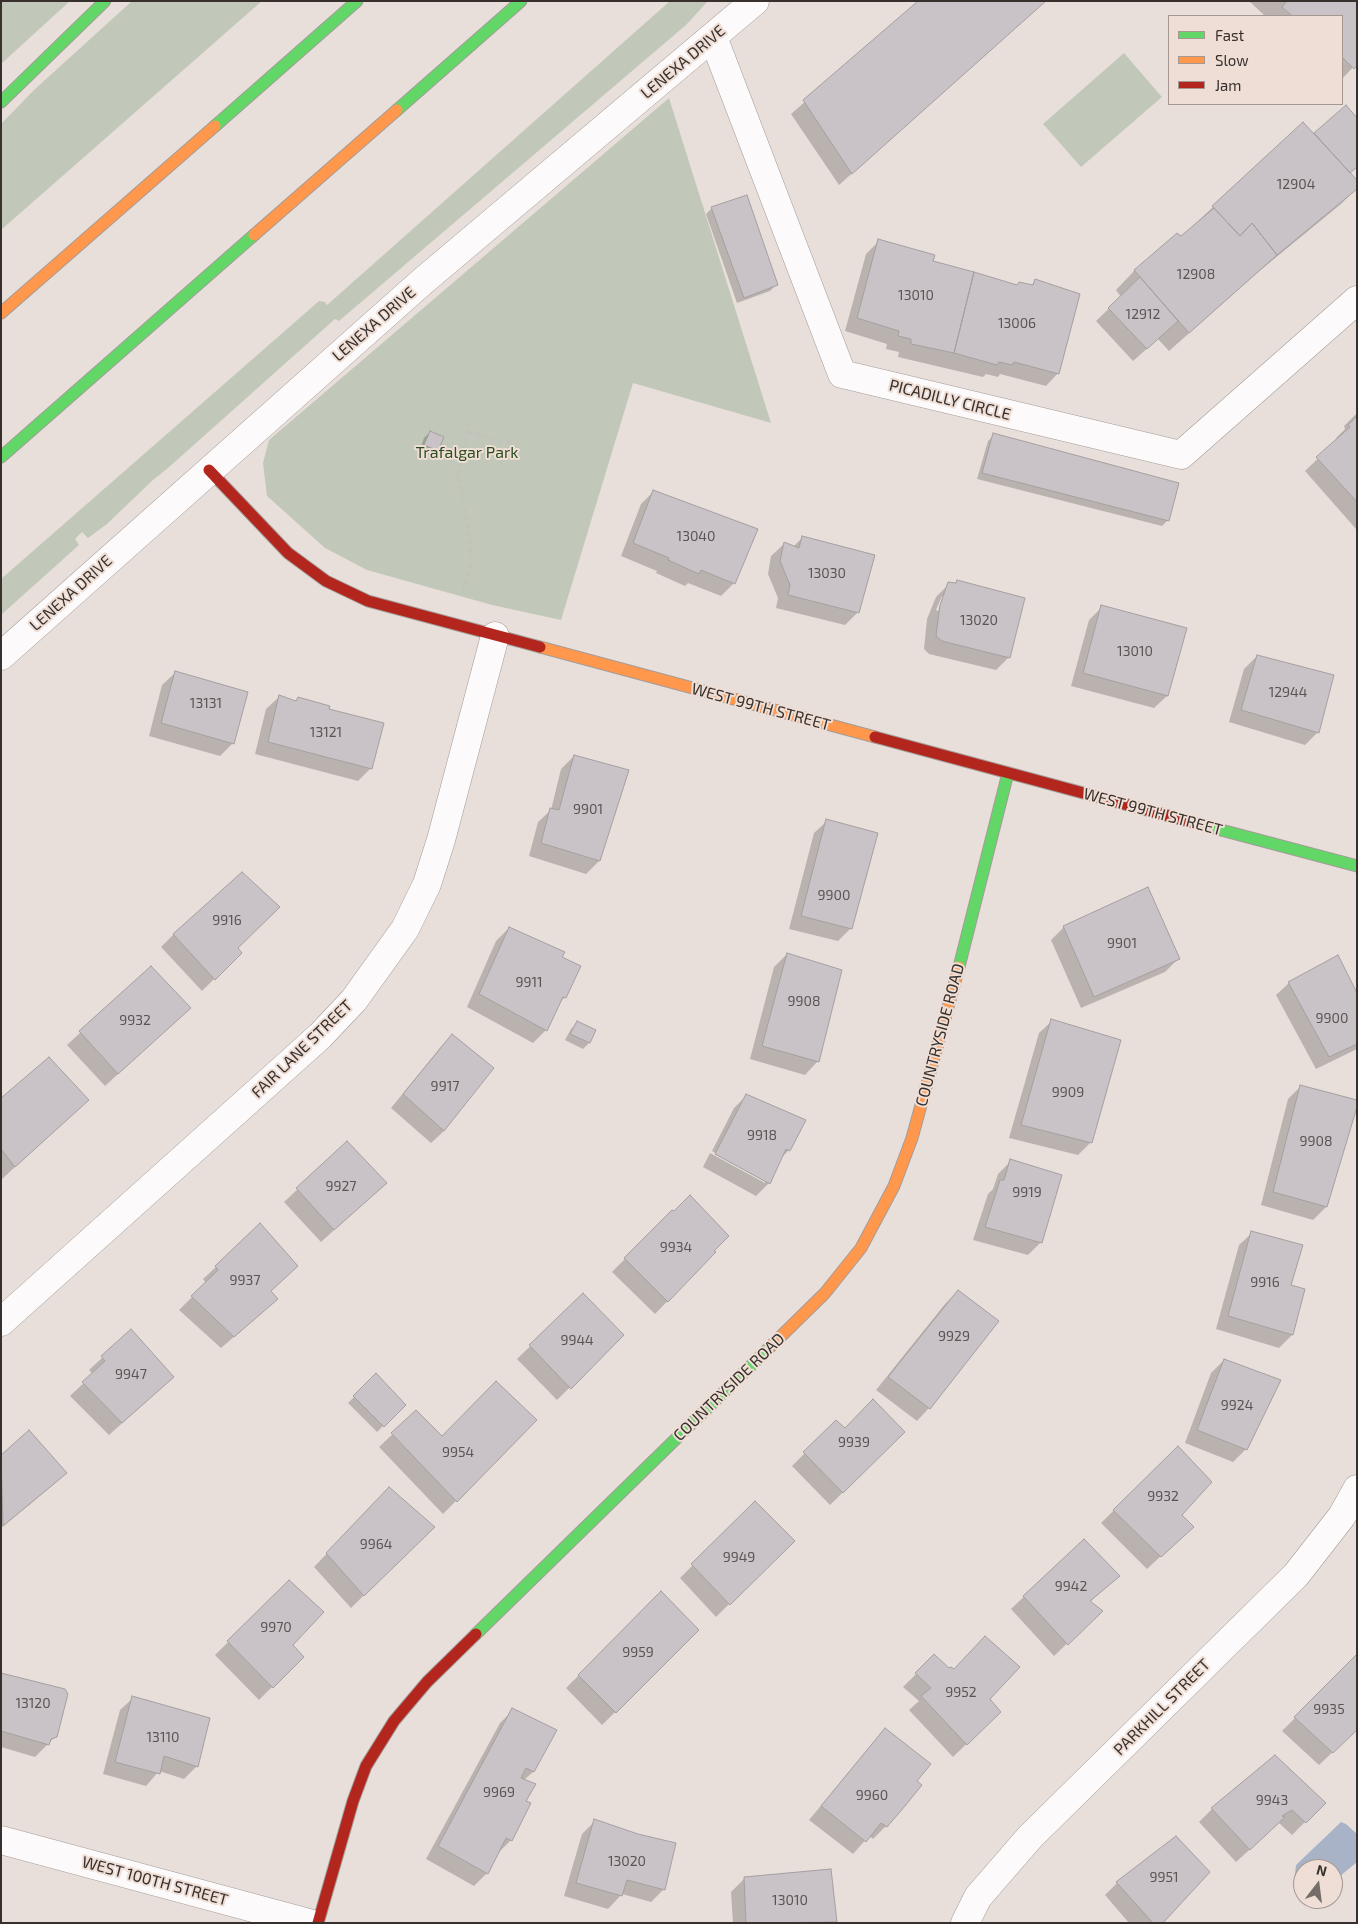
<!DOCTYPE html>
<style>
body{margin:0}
#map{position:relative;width:1358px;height:1924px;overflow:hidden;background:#e8dfdb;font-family:"Exo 2",sans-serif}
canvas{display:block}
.frame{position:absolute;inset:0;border:2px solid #37302d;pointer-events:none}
.legend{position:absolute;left:1168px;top:15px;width:175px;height:90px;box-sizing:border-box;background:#eeded5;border:1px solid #a59892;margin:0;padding:6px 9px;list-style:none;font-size:15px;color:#37302d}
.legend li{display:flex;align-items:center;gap:10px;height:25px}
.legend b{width:25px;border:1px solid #a59892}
.north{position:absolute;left:1293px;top:1859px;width:50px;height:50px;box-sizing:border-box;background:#eeded5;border:1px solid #a59892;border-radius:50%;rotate:15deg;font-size:14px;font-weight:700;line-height:20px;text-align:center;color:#37302d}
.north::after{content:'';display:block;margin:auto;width:18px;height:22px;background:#756d6a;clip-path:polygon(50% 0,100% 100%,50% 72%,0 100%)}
</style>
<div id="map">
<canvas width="1358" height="1924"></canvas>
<div class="frame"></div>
<ul class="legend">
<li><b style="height:6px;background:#63d668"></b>Fast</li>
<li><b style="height:6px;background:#ff974d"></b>Slow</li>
<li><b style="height:6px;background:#b3261e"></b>Jam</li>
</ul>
<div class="north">N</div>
</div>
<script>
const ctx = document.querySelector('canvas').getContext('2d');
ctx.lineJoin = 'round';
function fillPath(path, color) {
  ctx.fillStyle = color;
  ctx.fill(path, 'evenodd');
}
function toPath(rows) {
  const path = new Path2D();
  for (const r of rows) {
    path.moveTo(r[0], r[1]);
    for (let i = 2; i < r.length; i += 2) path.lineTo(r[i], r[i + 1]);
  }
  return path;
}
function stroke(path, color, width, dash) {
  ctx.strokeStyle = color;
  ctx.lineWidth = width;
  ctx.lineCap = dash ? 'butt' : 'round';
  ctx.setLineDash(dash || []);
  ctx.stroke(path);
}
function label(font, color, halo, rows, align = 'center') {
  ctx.font = font + ' "Exo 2",sans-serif';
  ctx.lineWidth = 4;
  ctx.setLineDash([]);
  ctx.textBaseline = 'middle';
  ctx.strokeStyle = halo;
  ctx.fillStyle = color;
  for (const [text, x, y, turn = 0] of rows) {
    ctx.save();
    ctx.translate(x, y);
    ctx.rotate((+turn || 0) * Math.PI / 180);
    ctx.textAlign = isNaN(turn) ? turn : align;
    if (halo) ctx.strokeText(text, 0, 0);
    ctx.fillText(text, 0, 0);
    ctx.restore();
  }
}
fillPath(toPath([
 [1,1,70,1,1,64],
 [132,1,262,1,1,230,1,124,34,90],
 [670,1,708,1,686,25,339,321,335,319,168,468,153,480,107,524,88,538,82,532,75,539,79,545,1,615,1,579,319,301,325,302,327,305],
 [1124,53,1162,97,1081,167,1043,124],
 [669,98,771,423,633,383,561,620,492,605,367,570,325,548,267,496,263,463,269,440]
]), '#c2c8b9');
fillPath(toPath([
 [1341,1822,1346,1824,1357,1834,1357,1862,1333,1882,1333,1869,1303,1869,1303,1882,1295,1874,1296,1865]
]), '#a9b3c8');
fillPath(toPath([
 [920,1,1045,1,839,185,791,114],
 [1249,1,1357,1,1357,63,1342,79,1342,16,1265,16],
 [1346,107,1357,120,1357,167,1349,174,1357,188,1341,204,1257,273,1169,351,1158,339,1133,361,1096,321,1121,297,1116,290,1134,271,1178,235,1181,237,1213,207,1314,135],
 [712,208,776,285,770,291,737,303,706,214],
 [879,241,932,262,1017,286,1031,286,1035,281,1058,373,1046,386,1000,374,998,377,986,374,983,377,898,357,899,352,886,349,887,344,845,331,866,254],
 [1357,413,1357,528,1356,529,1305,471,1337,440,1336,438,1345,429,1344,426],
 [430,432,437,450,431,456,419,452,424,438],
 [994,435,1168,520,1162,526,977,479,988,441],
 [654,491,734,583,721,596,688,583,685,586,656,573,657,571,621,556,641,504],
 [802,538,858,612,845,625,776,608,778,598,768,574,771,556,784,544,793,547],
 [957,581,1009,657,996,670,929,654,924,649,927,619,936,597,949,584,954,584],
 [942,596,944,596,938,611,936,610],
 [1102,607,1167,696,1154,708,1071,686,1089,620],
 [1257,656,1318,732,1305,745,1229,722,1244,669],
 [175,673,233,743,220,756,149,736,162,685],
 [279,697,295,701,298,698,327,710,371,768,358,781,255,754,266,709],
 [574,756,627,770,599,861,586,874,529,856,538,822,551,810,561,769],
 [827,821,851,928,838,941,789,929,814,833],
 [1064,927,1178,959,1165,972,1081,1008,1051,940],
 [509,928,560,957,565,997,558,1004,546,1030,533,1043,467,1007,496,941],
 [174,934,236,948,240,953,202,991,161,947],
 [787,954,841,971,817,1062,805,1075,750,1059,774,967],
 [151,967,190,1008,105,1086,67,1045],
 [1289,983,1357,995,1357,1049,1316,1069,1276,995],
 [1052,1021,1091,1142,1078,1155,1009,1138,1039,1033],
 [577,1023,594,1030,589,1043,583,1049,565,1040,571,1029],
 [452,1036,444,1131,431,1143,391,1108,440,1048],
 [1301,1086,1357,1102,1326,1207,1313,1220,1261,1205,1288,1099],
 [747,1095,789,1150,780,1159,769,1183,756,1196,703,1167,710,1153,765,1183,765,1180,712,1151,734,1108],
 [1,1100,88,1100,2,1179],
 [347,1143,386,1183,321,1242,284,1202],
 [1011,1161,1061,1176,1040,1243,1028,1255,973,1240,988,1194,993,1189,998,1174],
 [672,1211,714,1253,655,1314,612,1272],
 [1252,1233,1289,1286,1303,1290,1292,1335,1279,1348,1216,1329,1239,1245],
 [216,1267,270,1291,264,1311,221,1348,179,1310,206,1283,203,1279],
 [958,1291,929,1408,917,1421,876,1390,945,1304],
 [583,1295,623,1335,557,1400,517,1359],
 [131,1331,159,1390,109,1435,70,1396,93,1374,89,1370],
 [1224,1360,1246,1449,1233,1462,1185,1443,1211,1373],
 [376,1375,404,1405,377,1432,348,1403],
 [416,1412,442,1437,536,1420,443,1514,379,1447],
 [836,1422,845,1430,904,1432,830,1505,792,1466],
 [1178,1447,1179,1539,1147,1569,1101,1523],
 [1,1456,65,1473,53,1485,1,1528],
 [377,1501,433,1527,351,1608,314,1567],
 [755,1503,793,1541,716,1617,680,1578],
 [1083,1540,1105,1588,1090,1602,1101,1611,1054,1656,1011,1609],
 [289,1582,291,1645,302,1657,259,1700,215,1655],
 [661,1593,698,1630,602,1725,566,1688],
 [934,1656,949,1670,989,1699,986,1725,953,1757,909,1710,919,1701,903,1687],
 [1357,1656,1357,1729,1319,1765,1282,1731],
 [1,1674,55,1737,35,1757,1,1747],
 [133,1698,197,1766,184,1779,159,1771,146,1786,103,1774,120,1710],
 [513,1710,555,1731,533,1772,524,1780,524,1802,511,1840,498,1853,487,1873,474,1886,426,1859,500,1723],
 [886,1730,916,1781,886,1826,873,1839,869,1836,853,1854,809,1820,873,1743],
 [1275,1757,1324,1803,1292,1835,1279,1823,1236,1862,1199,1822,1212,1809],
 [595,1821,664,1889,651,1902,622,1894,608,1909,564,1896,582,1834],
 [744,1879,835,1922,733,1923,731,1892],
 [1117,1883,1161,1923,1129,1923,1105,1895]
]), '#0003');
const building = toPath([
 [918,1,1046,1,852,174,803,100,918,1],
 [1287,1,1357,1,1357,65,1354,69,1342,57,1342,16,1292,16,1282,7,1287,1],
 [1346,105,1357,118,1357,167,1350,173,1314,133,1346,105],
 [1303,122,1357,180,1357,189,1277,255,1252,223,1240,236,1212,206,1303,122],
 [747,195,778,285,744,298,711,207,747,195],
 [1214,208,1240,236,1252,223,1277,255,1189,333,1134,270,1177,233,1181,236,1214,208],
 [878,239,935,255,933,261,974,272,954,353,911,344,911,339,898,336,899,331,857,318,878,239],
 [974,272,1017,285,1019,282,1033,285,1035,279,1080,294,1059,374,1014,362,1012,365,999,362,997,365,954,353,974,272],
 [1140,277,1178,321,1147,349,1108,308,1140,277],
 [1357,416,1357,502,1316,457,1350,427,1348,425,1357,416],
 [430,431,444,437,438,451,424,445,430,431],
 [993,433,1179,483,1169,521,982,473,993,433],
 [653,490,758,529,735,584,701,570,699,574,668,560,669,558,633,543,653,490],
 [802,536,875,555,859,613,788,595,790,585,780,561,784,542,799,548,802,536],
 [957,580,1025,598,1010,658,942,641,936,636,940,605,948,582,956,583,957,580],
 [1101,605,1187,628,1168,696,1083,673,1101,605],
 [1257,655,1334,675,1319,733,1241,710,1257,655],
 [175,671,248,692,234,744,161,723,175,671],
 [279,695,296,701,298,697,330,706,329,709,384,723,372,769,268,742,279,695],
 [574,755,629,770,600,861,541,843,550,808,559,810,574,755],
 [826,819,878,833,852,929,801,916,826,819],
 [242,872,280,907,238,948,242,953,215,980,173,934,242,872],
 [1148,887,1180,959,1094,997,1063,926,1148,887],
 [509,927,565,952,562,957,581,966,566,998,563,997,547,1031,479,994,509,927],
 [787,953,842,970,819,1062,762,1046,787,953],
 [1338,955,1357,993,1357,1044,1329,1057,1288,982,1338,955],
 [151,966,191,1008,118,1074,79,1031,151,966],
 [1051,1019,1121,1040,1092,1143,1021,1125,1051,1019],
 [577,1021,596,1030,590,1043,570,1034,577,1021],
 [452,1034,494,1068,444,1131,403,1094,452,1034],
 [49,1057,89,1100,15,1167,1,1149,1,1098,49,1057],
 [1300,1085,1357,1100,1357,1107,1327,1207,1273,1192,1300,1085],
 [746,1094,806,1120,790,1151,786,1149,770,1184,715,1154,746,1094],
 [347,1141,387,1183,334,1230,296,1188,347,1141],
 [1010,1159,1062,1175,1042,1243,985,1227,1000,1180,1004,1180,1010,1159],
 [690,1195,729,1236,714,1251,716,1252,668,1302,624,1258,672,1210,674,1211,690,1195],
 [260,1223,298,1266,271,1291,278,1299,234,1337,191,1296,218,1270,215,1266,260,1223],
 [1251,1231,1303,1245,1291,1285,1305,1289,1293,1335,1228,1316,1251,1231],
 [958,1290,999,1321,930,1409,888,1377,958,1290],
 [583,1293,624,1335,571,1389,529,1345,583,1293],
 [131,1329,174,1377,122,1423,82,1382,105,1361,101,1356,131,1329],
 [1224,1359,1281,1380,1247,1450,1197,1430,1224,1359],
 [376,1373,406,1405,384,1427,353,1396,376,1373],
 [496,1381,537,1420,457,1502,391,1433,416,1410,442,1436,496,1381],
 [873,1399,905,1432,843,1493,803,1452,836,1420,845,1428,873,1399],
 [29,1430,67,1473,3,1526,1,1455,29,1430],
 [1178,1446,1212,1482,1182,1515,1194,1527,1161,1557,1113,1510,1178,1446],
 [389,1487,435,1527,364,1596,326,1553,389,1487],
 [755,1501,795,1541,730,1605,691,1564,755,1501],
 [1084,1539,1120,1576,1090,1601,1103,1611,1068,1645,1023,1596,1084,1539],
 [289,1580,324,1612,293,1645,304,1657,273,1688,227,1641,289,1580],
 [661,1591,699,1630,616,1713,578,1675,661,1591],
 [985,1636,1020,1667,990,1699,1001,1712,967,1745,921,1696,931,1688,915,1673,934,1654,949,1668,951,1667,954,1669,985,1636],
 [1357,1654,1357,1730,1333,1753,1294,1717,1357,1654],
 [1,1673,65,1689,68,1694,57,1737,51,1739,49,1745,1,1731,1,1673],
 [132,1696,210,1718,198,1767,164,1756,160,1774,115,1762,132,1696],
 [512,1708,557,1730,534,1772,526,1768,521,1778,536,1784,526,1801,531,1803,512,1841,506,1838,488,1874,438,1846,512,1708],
 [885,1728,931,1764,917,1781,922,1785,905,1806,887,1827,881,1823,866,1842,821,1806,885,1728],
 [1275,1755,1326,1803,1306,1823,1292,1810,1282,1816,1285,1817,1250,1850,1211,1808,1275,1755],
 [594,1819,638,1834,676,1843,665,1890,627,1880,622,1896,576,1883,594,1819],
 [1176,1836,1210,1872,1163,1923,1153,1923,1116,1882,1176,1836],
 [831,1869,837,1922,746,1923,744,1877,831,1869]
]);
fillPath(building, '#c9c2c7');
stroke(building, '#a49fa0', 1);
const street = toPath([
 [713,37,842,374,1181,455,1357,300],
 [1,656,423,281,755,1],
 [1,1322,320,1036,354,1000,405,929,427,884,441,840,495,636],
 [1,1840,309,1923],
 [965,1923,978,1897,1030,1837,1296,1575,1342,1516,1357,1489]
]);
const fast = toPath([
 [1,102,105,1],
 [397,110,521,1],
 [215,126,357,1],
 [1,457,254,235],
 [1206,826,1357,866],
 [959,967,1008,773],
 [476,1634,770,1347]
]);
const slow = toPath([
 [254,235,397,110],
 [1,313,215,126],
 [540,647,875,737],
 [770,1347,825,1293,861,1248,894,1186,912,1138,959,967]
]);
const jam = toPath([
 [209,470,288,553,326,581,368,601,540,647],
 [875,737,1206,826],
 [318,1923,353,1801,366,1766,394,1721,427,1682,476,1634]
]);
stroke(street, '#a39c98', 29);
stroke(fast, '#a39c98', 13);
stroke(slow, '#a39c98', 13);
stroke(jam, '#a39c98', 13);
stroke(toPath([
 [468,432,503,442,514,443],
 [443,445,462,453],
 [463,591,472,562,467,520,458,476,462,453,470,421]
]), '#c4c0be', 3, [4, 4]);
stroke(street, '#fcfafa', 28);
stroke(fast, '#63d668', 11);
stroke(slow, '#ff974d', 11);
stroke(jam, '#b3261e', 11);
label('14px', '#5c5454', null, [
 ["12904",1296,184],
 ["12908",1196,274],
 ["13010",916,295],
 ["12912",1143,314],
 ["13006",1017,323],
 ["13040",696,536],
 ["13030",827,573],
 ["13020",979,620],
 ["13010",1135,651],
 ["12944",1288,692],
 ["13131",206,703],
 ["13121",326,732],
 ["9901",588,809],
 ["9900",834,895],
 ["9916",227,920],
 ["9901",1122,943],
 ["9911",529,982],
 ["9908",804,1001],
 ["9900",1332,1018],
 ["9932",135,1020],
 ["9917",445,1086],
 ["9909",1068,1092],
 ["9918",762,1135],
 ["9908",1316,1141],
 ["9927",341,1186],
 ["9919",1027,1192],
 ["9934",676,1247],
 ["9937",245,1280],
 ["9916",1265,1282],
 ["9929",954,1336],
 ["9944",577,1340],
 ["9947",131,1374],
 ["9924",1237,1405],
 ["9939",854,1442],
 ["9954",458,1452],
 ["9932",1163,1496],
 ["9964",376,1544],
 ["9949",739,1557],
 ["9942",1071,1586],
 ["9970",276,1627],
 ["9959",638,1652],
 ["9952",961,1692],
 ["13120",33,1703],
 ["9935",1329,1709],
 ["13110",163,1737],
 ["9969",499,1792],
 ["9960",872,1795],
 ["9943",1272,1800],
 ["13020",627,1861],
 ["9951",1164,1877],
 ["13010",790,1900]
]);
label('16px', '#37302d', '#eeded5', [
 ["LENEXA DRIVE",683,62,-40],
 ["LENEXA DRIVE",374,324,-41],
 ["PICADILLY CIRCLE",950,400,14],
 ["LENEXA DRIVE",71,593,-42],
 ["WEST 99TH STREET",761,707,15],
 ["WEST 99TH STREET",1153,812,15],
 ["COUNTRYSIDE ROAD",940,1035,-75],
 ["FAIR LANE STREET",302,1049,-44],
 ["COUNTRYSIDE ROAD",729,1387,-44],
 ["PARKHILL STREET",1162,1707,-45],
 ["WEST 100TH STREET",155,1881,15]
]);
label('16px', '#2d4e21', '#eeded5', [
 ["Trafalgar Park",467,453]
]);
</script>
